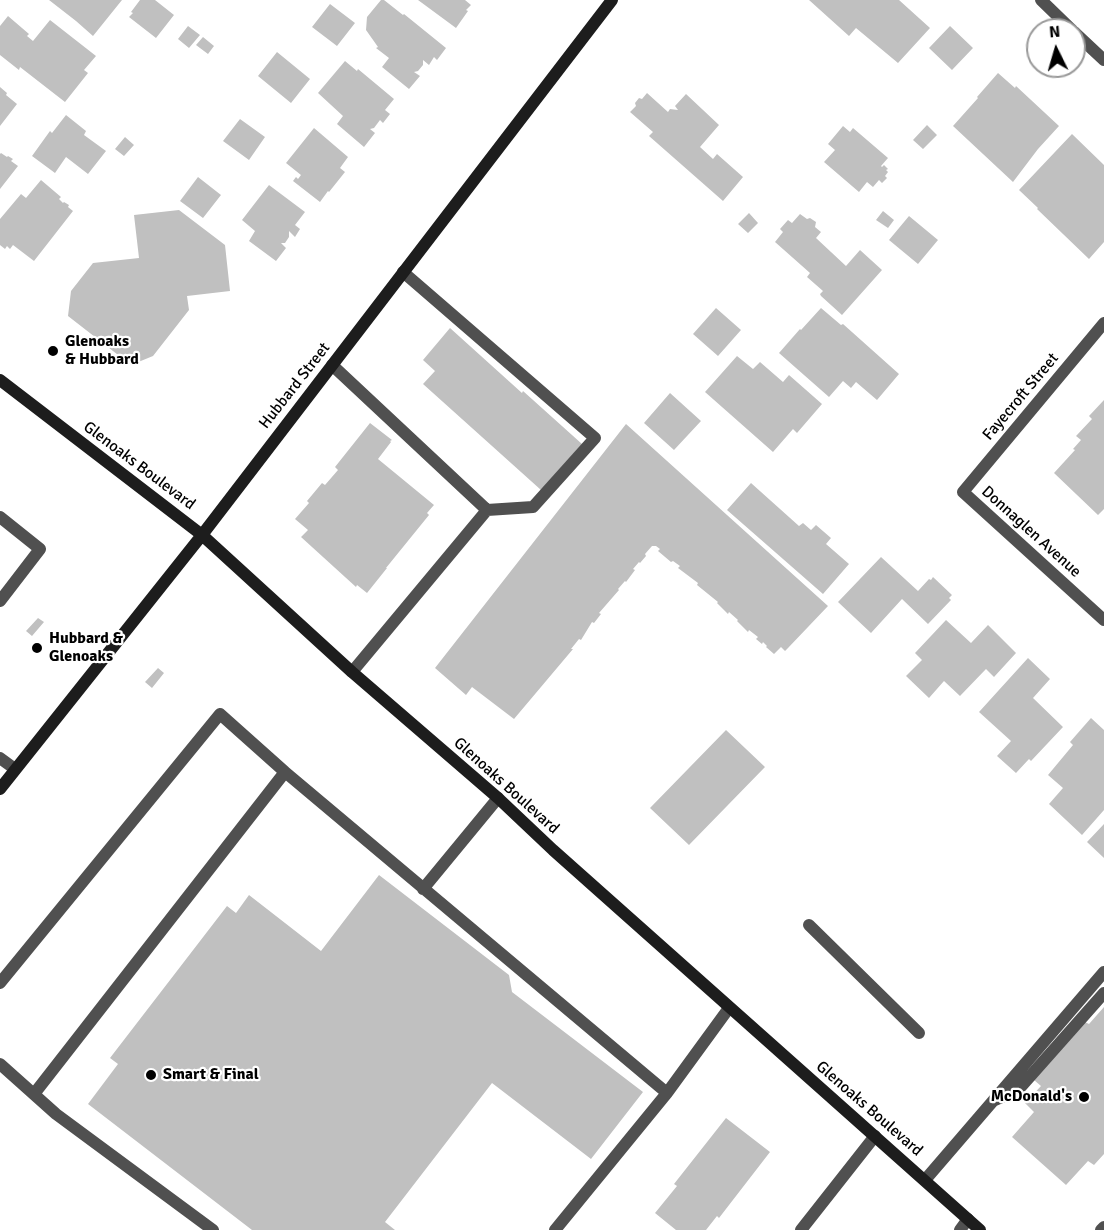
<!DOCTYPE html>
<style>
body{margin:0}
#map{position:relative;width:1104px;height:1230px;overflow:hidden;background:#fff;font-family:Signika,sans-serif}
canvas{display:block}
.north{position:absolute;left:1026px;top:18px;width:60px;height:60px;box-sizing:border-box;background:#fff;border:2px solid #999;border-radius:50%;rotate:355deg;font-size:16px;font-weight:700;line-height:24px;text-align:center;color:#000}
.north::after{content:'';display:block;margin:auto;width:21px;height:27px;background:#000;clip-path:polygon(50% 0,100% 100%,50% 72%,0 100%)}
</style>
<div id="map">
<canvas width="1104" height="1230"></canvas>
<div class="north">N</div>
</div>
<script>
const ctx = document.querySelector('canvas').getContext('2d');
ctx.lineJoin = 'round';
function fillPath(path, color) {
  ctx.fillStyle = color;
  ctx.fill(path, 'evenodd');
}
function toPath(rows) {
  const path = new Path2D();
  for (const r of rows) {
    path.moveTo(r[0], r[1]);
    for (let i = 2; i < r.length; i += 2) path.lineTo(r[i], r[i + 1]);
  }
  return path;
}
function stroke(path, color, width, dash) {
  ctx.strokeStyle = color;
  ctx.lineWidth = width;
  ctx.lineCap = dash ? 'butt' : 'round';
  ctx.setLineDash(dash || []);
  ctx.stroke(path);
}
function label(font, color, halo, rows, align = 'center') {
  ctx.font = font + ' Signika,sans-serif';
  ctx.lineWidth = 4.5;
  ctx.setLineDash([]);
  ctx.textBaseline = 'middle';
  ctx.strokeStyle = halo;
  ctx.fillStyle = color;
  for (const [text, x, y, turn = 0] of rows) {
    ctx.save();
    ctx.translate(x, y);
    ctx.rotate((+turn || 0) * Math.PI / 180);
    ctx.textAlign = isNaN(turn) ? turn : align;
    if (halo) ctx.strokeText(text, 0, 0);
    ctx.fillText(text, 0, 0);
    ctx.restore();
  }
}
fillPath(toPath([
 [49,0,122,0,93,36,76,21],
 [140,0,155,0,174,15,156,38,129,17,133,13,131,12],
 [381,0,384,0,403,15,404,14,446,48,437,60,434,57,429,65,423,60,423,65,418,71,414,72,420,76,409,89,382,67,389,58,376,48,378,47,366,30,367,17],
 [418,0,465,0,471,5,466,10,468,11,456,28],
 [809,0,899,0,930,28,898,63,856,28,849,36],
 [330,4,355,23,337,46,312,27],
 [8,16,29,34,27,36,33,41,50,20,96,56,84,70,88,73,65,102,20,67,19,70,0,55,0,26],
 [188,26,200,35,189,48,178,39],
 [950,26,973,48,952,70,929,48],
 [203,37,214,46,208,54,196,45],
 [277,52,310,79,291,103,258,76],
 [345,61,357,71,358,69,394,99,385,110,390,114,383,123,380,120,374,128,370,129,375,133,364,147,337,124,343,116,318,93],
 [998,73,1015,88,1016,86,1059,126,1038,149,1013,182,953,126,978,98,977,97],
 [0,87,7,93,6,95,17,104,0,126],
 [647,93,668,112,670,109,678,110,675,106,686,94,719,125,700,147,713,159,717,154,743,177,723,201,649,136,653,132,630,112,636,106,635,103,639,98,642,99],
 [66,115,86,131,84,135,106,151,88,174,66,157,55,173,32,156,50,131,52,133],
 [240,119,265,137,249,160,223,141],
 [927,125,937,135,923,149,913,140],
 [843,126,850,132,853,128,888,158,881,166,882,167,884,165,888,169,886,170,888,172,885,176,887,178,882,183,879,180,873,187,867,182,859,192,824,162,835,150,828,144],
 [314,128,348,157,340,168,345,172,329,192,328,191,320,202,293,181,296,177,298,179,301,175,286,163],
 [1072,134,1104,165,1104,242,1089,259,1037,209,1038,208,1019,190],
 [125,137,134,145,124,156,115,149],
 [1,153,7,157,8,156,13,159,11,161,18,166,0,189,0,154],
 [198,177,221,195,203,218,180,201],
 [41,180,61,197,59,199,63,203,64,202,69,205,68,207,73,211,34,261,13,245,10,249,7,246,5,249,0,245,0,219,21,194,26,198],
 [269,185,305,212,295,225,300,229,295,237,289,231,289,237,285,243,281,243,286,248,276,261,249,241,255,231,242,220],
 [179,210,225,245,230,291,187,296,189,310,153,356,131,365,68,316,71,291,93,263,139,258,134,215],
 [883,211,894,220,888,228,876,220],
 [749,213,758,223,748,233,738,224],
 [800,214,807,219,810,218,816,222,815,227,821,232,816,238,846,266,860,250,882,270,842,315,821,296,820,294,823,291,807,277,810,273,775,242,783,232,780,229,788,220,792,223],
 [909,216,938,240,918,264,889,240],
 [716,308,741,330,718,356,693,334],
 [821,308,841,325,843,324,899,374,877,400,856,382,851,388,843,381,829,397,779,353,800,329,801,330],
 [450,328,522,393,523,391,582,444,541,490,423,384,435,371,423,360],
 [737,356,753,369,760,362,783,382,789,375,822,404,797,433,793,429,773,452,705,392],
 [670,393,701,421,674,450,644,423],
 [1104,400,1104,509,1098,515,1054,473,1075,450,1073,449,1081,440,1076,436,1092,419,1089,416],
 [370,423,392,440,390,441,391,442,378,459,434,505,427,513,429,515,386,568,387,568,367,593,357,585,356,587,301,537,308,530,295,519,309,503,307,501,322,483,325,485,338,470,335,467],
 [626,424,828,606,788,648,785,651,781,647,774,654,766,647,767,646,763,642,762,644,756,639,758,637,749,630,748,632,737,621,738,620,729,612,728,614,717,603,718,602,697,585,698,583,678,568,680,566,673,561,671,562,658,551,660,549,656,546,652,546,645,554,646,556,640,563,639,562,633,569,635,570,626,582,625,581,618,589,619,590,599,613,601,614,594,623,592,622,581,640,579,639,571,649,573,649,514,719,472,687,466,695,435,668],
 [751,483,799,526,803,523,811,530,816,525,831,538,826,544,849,564,823,594,727,510],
 [881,557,918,591,929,579,931,580,933,577,952,595,949,598,951,600,928,624,902,599,871,633,838,602],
 [38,618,44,622,32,636,26,631],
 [946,620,971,643,988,625,1016,653,994,677,986,669,960,696,944,681,929,698,906,676,922,660,915,653],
 [1028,658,1050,679,1033,698,1063,727,1031,761,1029,759,1016,773,997,756,1011,741,979,712],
 [158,668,164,673,152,688,145,682],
 [1091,718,1104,730,1104,810,1082,835,1049,804,1063,788,1048,775,1073,745,1070,742],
 [726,730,765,767,689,845,650,808],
 [1104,824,1104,858,1087,842],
 [379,875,509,975,512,992,643,1092,591,1159,492,1083,385,1222,395,1230,252,1230,88,1104,118,1064,110,1058,227,906,236,913,249,895,321,951],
 [1104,1007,1104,1154,1094,1165,1088,1161,1066,1185,1012,1137,1034,1112,1025,1103,1041,1086,1034,1080,1085,1022,1089,1024],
 [726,1118,770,1152,719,1218,717,1216,706,1230,676,1230,655,1213,677,1186,674,1184]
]), '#c0c0c0');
stroke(toPath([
 [403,272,595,438,533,507,487,510],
 [332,365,487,510,352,672],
 [0,517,40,549,0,601],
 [0,758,15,769],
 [423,889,498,798],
 [809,925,919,1033],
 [0,983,220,714,285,772,667,1093,729,1008],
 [0,1064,56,1114,213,1230],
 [34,1094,285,772],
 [995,1100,1018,1090,1104,993],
 [925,1180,1104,972],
 [555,1230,667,1093],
 [801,1230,875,1136],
 [960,1230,968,1219],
 [1101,1230,1104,1227]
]), '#505050', 12);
stroke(toPath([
 [1041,0,1072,30],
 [1074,32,1104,60],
 [1104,323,963,492,1104,620]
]), '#505050', 12);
stroke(toPath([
 [0,380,202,535,352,672,498,798,553,850,980,1230],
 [0,789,202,535,612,0]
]), '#1d1d1d', 12);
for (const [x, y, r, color] of [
 [53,351,6,"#000"],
 [37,648,6,"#000"],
 [151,1075,6,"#000"],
 [1084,1097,6,"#000"]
]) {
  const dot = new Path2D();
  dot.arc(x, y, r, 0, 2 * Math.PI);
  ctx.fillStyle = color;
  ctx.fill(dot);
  stroke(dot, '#fff', 2);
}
label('bold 16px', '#000', '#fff', [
 ["Glenoaks",65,342],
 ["& Hubbard",65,360],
 ["Hubbard &",49,639],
 ["Glenoaks",49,657],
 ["Smart & Final",163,1075],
 ["McDonald's",1072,1097,"right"]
], 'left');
label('16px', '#000', '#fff', [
 ["Hubbard Street",295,386,-52],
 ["Fayecroft Street",1021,397,-50],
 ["Glenoaks Boulevard",139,466,37],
 ["Donnaglen Avenue",1031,532,42],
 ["Glenoaks Boulevard",506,786,42],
 ["Glenoaks Boulevard",869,1109,41]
]);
</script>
